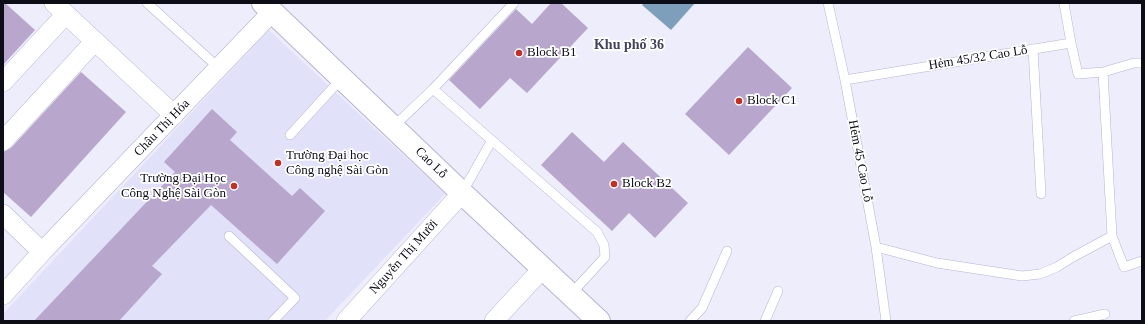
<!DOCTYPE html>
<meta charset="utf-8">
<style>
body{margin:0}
#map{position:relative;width:1145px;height:324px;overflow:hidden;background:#ededfb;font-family:Georgia,serif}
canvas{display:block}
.frame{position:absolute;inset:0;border:4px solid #0d0d18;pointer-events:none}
</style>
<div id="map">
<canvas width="1145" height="324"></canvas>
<div class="frame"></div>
</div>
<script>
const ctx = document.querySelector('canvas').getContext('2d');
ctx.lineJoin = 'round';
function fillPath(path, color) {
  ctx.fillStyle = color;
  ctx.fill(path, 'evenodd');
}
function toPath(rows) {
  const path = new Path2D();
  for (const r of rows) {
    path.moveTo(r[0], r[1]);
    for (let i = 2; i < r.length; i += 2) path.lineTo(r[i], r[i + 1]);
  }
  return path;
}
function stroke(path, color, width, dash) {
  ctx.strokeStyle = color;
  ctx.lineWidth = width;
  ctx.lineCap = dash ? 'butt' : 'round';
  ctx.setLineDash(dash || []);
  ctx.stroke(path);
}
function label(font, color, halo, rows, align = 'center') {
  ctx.font = font + ' Georgia,serif';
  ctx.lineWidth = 3.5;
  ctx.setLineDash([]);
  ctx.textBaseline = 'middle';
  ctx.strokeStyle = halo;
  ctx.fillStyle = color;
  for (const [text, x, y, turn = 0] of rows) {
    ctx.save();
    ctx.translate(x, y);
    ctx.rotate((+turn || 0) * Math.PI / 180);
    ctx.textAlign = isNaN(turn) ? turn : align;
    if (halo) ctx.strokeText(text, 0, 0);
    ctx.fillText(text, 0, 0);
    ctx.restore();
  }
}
fillPath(toPath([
 [269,30,445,194,325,321,3,321,3,314]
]), '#e2e1fa');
fillPath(toPath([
 [644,3,695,3,671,30,642,5]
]), '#7e9fbc');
fillPath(toPath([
 [3,3,5,3,35,30,3,65],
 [551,3,561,3,588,28,527,93,510,78,480,109,449,80,516,9,532,24],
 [748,47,792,88,729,155,685,114],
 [81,72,126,112,31,217,3,192,3,152,11,148],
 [212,109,237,132,230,140,292,196,300,188,325,211,277,264,211,205,152,266,162,274,119,321,34,321,175,172,164,162],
 [572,132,604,162,623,142,688,203,655,238,629,213,612,231,541,165]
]), '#b8a6cc');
const lane = toPath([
 [147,3,219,68],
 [828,3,845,80,876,247,886,321],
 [1071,43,1078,74,1103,72],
 [1033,49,1041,194],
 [1142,63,1134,63,1103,72,1112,236,1124,267,1142,261],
 [845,80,1071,43,1064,3],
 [433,89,597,232,604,245,605,257,571,294],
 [393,127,433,89,514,3],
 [290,135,342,78],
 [462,193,492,140],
 [229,236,295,298,273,321],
 [876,247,937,263,1022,276,1040,274,1057,267,1073,257,1112,236],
 [690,321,702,308,727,251],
 [765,321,778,291],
 [1074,321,1105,314]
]);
const street = toPath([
 [54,3,174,115],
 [3,82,66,14],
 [3,141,95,41],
 [3,214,42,252],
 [3,295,42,252,272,12],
 [346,321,462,193],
 [494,321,543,268]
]);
const secondary = toPath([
 [263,3,462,193,599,321]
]);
stroke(lane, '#b5b4d5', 10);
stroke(street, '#b5b4d5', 20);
stroke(secondary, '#b5b4d5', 24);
stroke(lane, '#fff', 9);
stroke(street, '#fff', 19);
stroke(secondary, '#fff', 22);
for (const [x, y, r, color] of [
 [519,53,4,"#be3127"],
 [739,101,4,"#be3127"],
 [278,163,4,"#be3127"],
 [614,184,4,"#be3127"],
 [234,186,4,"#be3127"]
]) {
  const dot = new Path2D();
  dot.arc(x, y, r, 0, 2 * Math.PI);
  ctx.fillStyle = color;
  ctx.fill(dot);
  stroke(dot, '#fff', 1.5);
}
label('13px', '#0d0d18', '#fff', [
 ["Block B1",527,53],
 ["Block C1",747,101],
 ["Trường Đại học",286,156],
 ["Công nghệ Sài Gòn",286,171],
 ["Trường Đại Học",226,179,"right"],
 ["Công Nghệ Sài Gòn",226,194,"right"],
 ["Block B2",622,184]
], 'left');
label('13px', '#0d0d18', '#fff', [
 ["Hẻm 45/32 Cao Lỗ",978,58,-9],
 ["Châu Thị Hóa",162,128,-46],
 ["Hẻm 45 Cao Lỗ",860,161,79],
 ["Cao Lỗ",431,163,44],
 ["Nguyễn Thị Mười",404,257,-48]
]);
label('bold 14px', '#43425d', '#fff', [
 ["Khu phố 36",629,45]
]);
</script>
